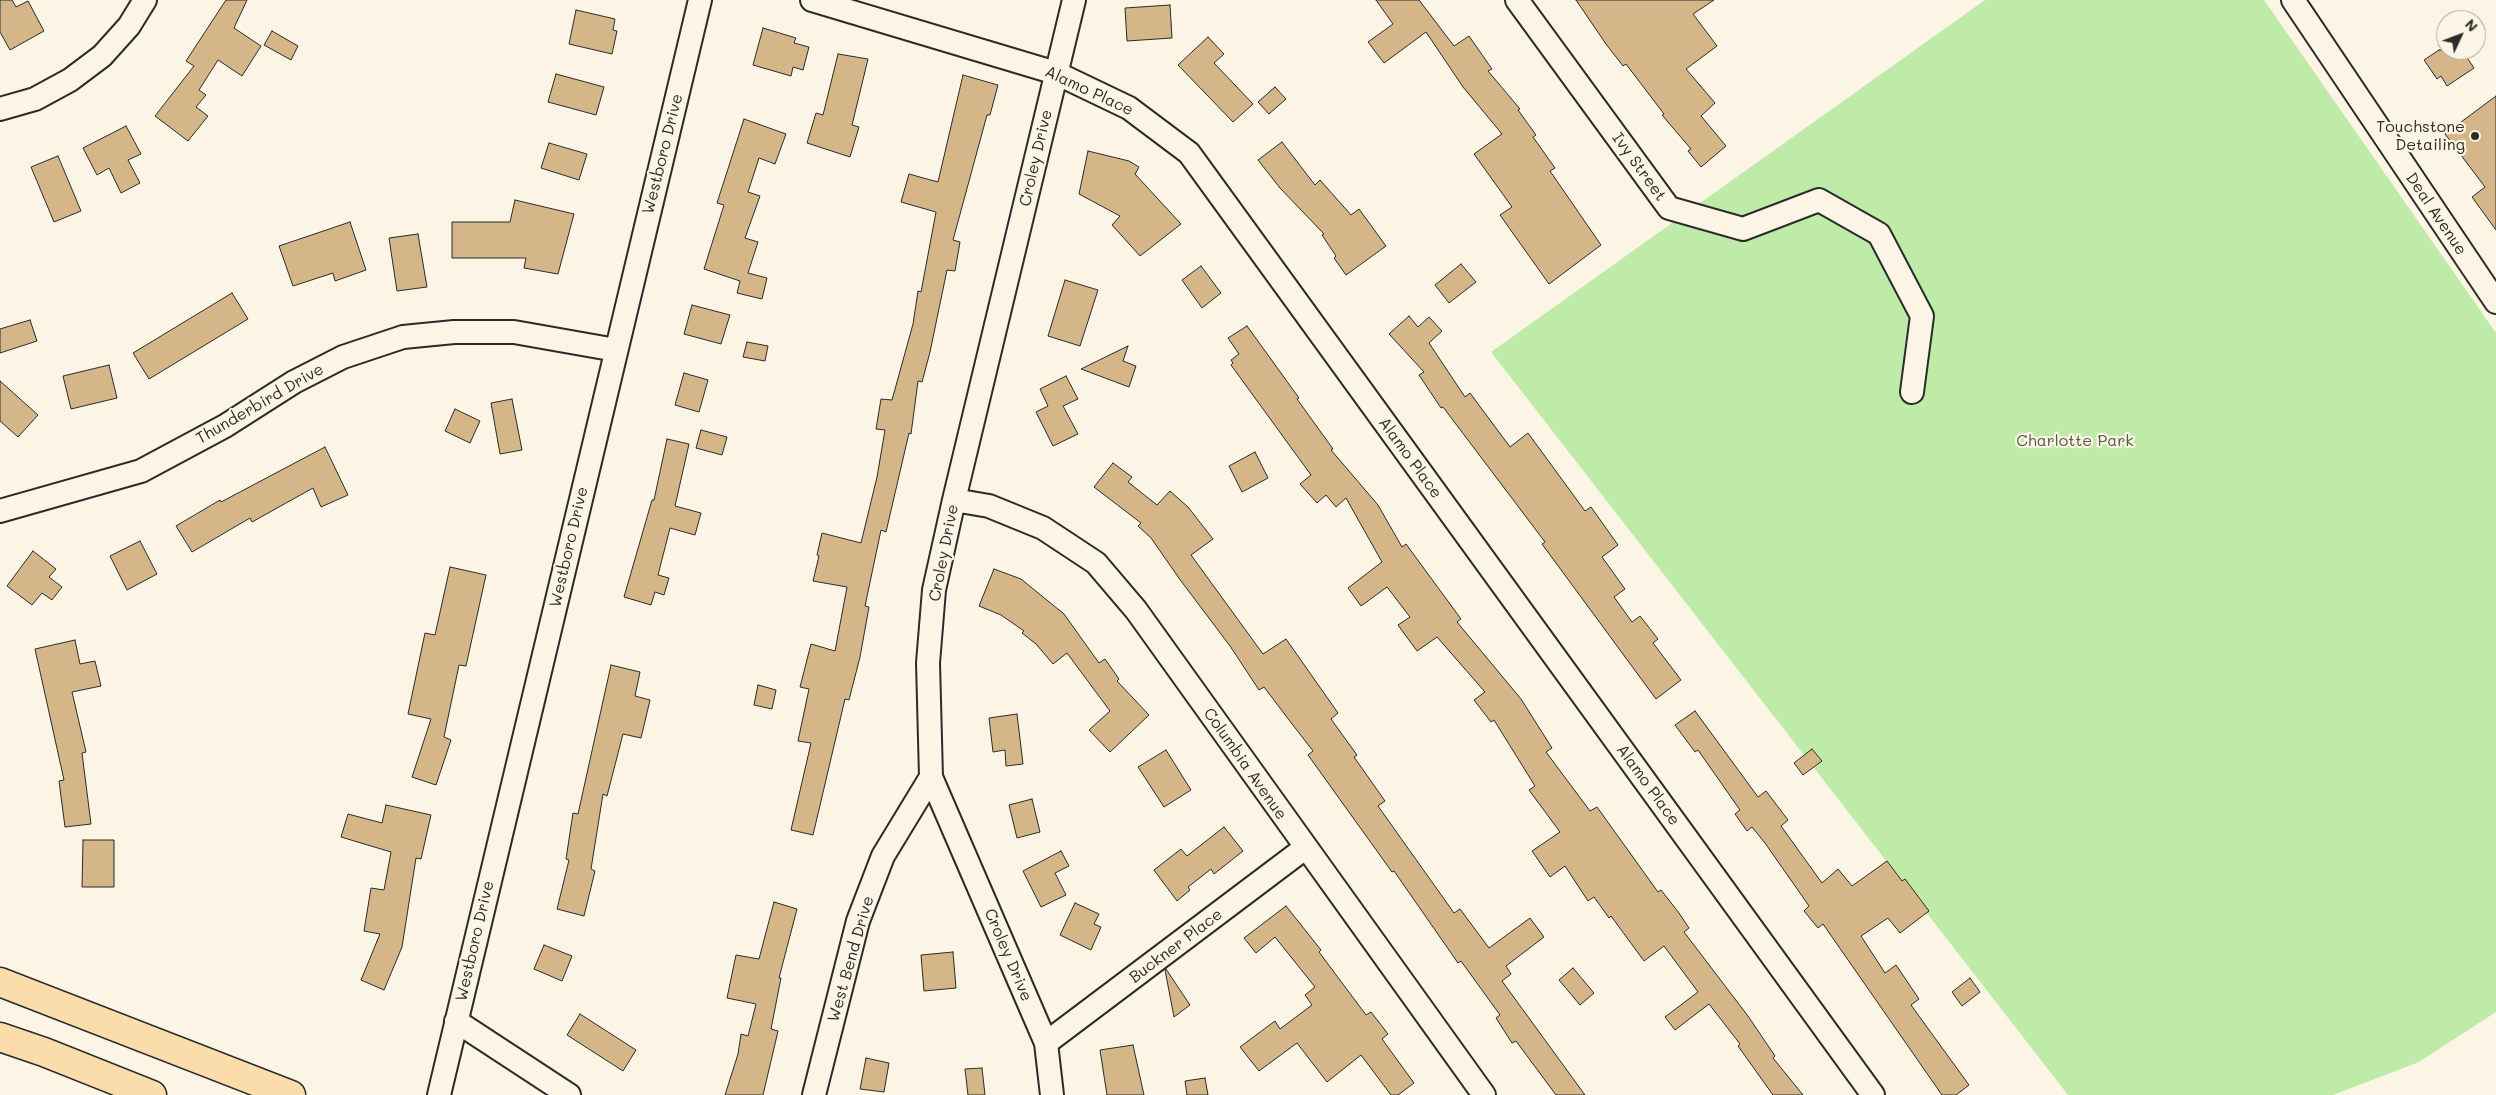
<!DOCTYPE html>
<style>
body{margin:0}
#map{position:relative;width:2496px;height:1095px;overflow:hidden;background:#fcf5e5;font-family:Mali,sans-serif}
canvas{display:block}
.north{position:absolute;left:2436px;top:10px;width:50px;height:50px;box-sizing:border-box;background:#fcf5e5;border:1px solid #a8a49b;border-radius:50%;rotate:47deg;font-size:14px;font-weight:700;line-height:20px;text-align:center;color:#2b2b2b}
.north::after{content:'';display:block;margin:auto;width:18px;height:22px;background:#2b2b2b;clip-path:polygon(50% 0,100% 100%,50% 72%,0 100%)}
</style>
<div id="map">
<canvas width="2496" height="1095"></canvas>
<div class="north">N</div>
</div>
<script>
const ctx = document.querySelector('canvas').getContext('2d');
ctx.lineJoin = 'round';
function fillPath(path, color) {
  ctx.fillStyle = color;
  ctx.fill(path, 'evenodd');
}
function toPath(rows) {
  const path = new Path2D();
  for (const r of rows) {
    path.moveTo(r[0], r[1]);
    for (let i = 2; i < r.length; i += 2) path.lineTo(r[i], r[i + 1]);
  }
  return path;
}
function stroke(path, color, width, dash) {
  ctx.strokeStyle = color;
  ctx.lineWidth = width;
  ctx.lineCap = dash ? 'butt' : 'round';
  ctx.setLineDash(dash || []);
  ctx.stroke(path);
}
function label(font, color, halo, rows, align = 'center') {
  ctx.font = font + ' Mali,sans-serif';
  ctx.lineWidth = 4.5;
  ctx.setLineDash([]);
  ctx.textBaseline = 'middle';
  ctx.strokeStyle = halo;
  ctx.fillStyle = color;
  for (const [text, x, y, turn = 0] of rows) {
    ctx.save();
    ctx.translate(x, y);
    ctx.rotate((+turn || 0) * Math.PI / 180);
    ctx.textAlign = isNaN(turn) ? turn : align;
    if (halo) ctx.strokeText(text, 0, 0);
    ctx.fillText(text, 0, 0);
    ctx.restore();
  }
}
fillPath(toPath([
 [1985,0,2264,0,2496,333,2496,1012,2419,1062,2333,1095,2068,1095,1491,352]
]), '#bfeba8');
const building = toPath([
 [0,0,12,0,16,7,28,1,44,31,10,50,0,32,0,0],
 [226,0,247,0,234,28,261,46,242,76,218,60,199,90,206,95,196,107,208,116,188,141,155,116,194,66,186,61,226,0],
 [1376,0,1419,0,1454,46,1469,36,1492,69,1488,71,1520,109,1518,110,1536,135,1533,137,1555,168,1550,171,1601,245,1549,284,1500,215,1512,207,1474,154,1502,134,1463,87,1426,32,1384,63,1368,42,1393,24,1376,0],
 [1576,0,1714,0,1693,14,1717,46,1686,69,1715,103,1701,116,1726,146,1701,167,1688,151,1691,149,1662,115,1664,114,1626,64,1623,66,1606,44,1576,0],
 [1170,5,1172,38,1127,41,1125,8,1170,5],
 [576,10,615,19,613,30,617,31,612,54,569,44,576,10],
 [763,28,796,38,794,43,809,47,803,70,793,67,791,76,753,65,763,28],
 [272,31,298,46,291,60,264,45,272,31],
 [1208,37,1224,54,1214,63,1253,104,1233,122,1178,65,1208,37],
 [2439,50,2462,50,2474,68,2447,86,2441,76,2437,79,2424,60,2439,50],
 [838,54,868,59,852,125,859,127,850,157,807,143,816,113,823,115,838,54],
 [556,74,604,87,596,115,548,102,556,74],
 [963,75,998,85,990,115,987,115,953,240,960,242,955,271,947,270,930,352,922,382,918,381,911,434,909,433,886,532,881,530,865,606,869,607,860,657,849,700,845,699,813,835,791,830,811,743,798,741,809,689,800,687,811,644,835,651,847,587,813,581,819,556,817,555,822,533,861,543,877,477,885,430,876,429,881,399,892,400,913,324,918,291,921,292,936,212,901,202,909,174,938,182,963,75],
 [1275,87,1286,99,1269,114,1258,102,1275,87],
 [2496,96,2496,230,2472,197,2485,187,2445,134,2496,96],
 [744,119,786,134,775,164,759,158,748,192,760,196,745,238,758,242,748,273,767,278,762,299,737,293,740,281,704,269,724,205,717,203,744,119],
 [126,126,141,154,128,160,140,183,121,193,109,168,97,175,83,148,126,126],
 [1282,142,1315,185,1320,180,1351,215,1359,209,1386,246,1346,275,1334,258,1336,256,1322,235,1324,234,1280,188,1258,160,1282,142],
 [549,143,587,154,579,180,541,168,549,143],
 [1088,151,1129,161,1139,167,1135,174,1181,224,1140,256,1112,225,1120,216,1079,194,1088,151],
 [58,156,81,211,54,222,31,167,58,156],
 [515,200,574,214,558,274,524,268,526,258,452,258,452,222,510,222,515,200],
 [350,222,366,270,335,281,333,273,293,286,279,246,350,222],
 [418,234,427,287,397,291,389,238,418,234],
 [1461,264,1476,282,1449,303,1435,285,1461,264],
 [1201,266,1221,293,1202,308,1182,280,1201,266],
 [1065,280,1098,290,1080,346,1048,336,1065,280],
 [232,293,248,319,149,379,133,353,232,293],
 [692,305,730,315,721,344,684,334,692,305],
 [1409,316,1418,327,1429,317,1442,331,1429,343,1465,397,1470,393,1510,447,1528,433,1585,511,1591,507,1618,545,1602,557,1625,589,1614,597,1632,622,1640,616,1658,639,1653,643,1681,680,1656,699,1542,544,1545,542,1443,407,1441,408,1419,375,1424,372,1389,334,1409,316],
 [30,320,37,341,0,353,0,329,30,320],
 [1247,326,1299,398,1297,399,1333,449,1331,450,1378,505,1402,547,1406,544,1461,619,1457,622,1521,699,1552,748,1546,752,1590,811,1597,807,1658,892,1661,890,1679,913,1689,928,1684,932,1748,1016,1775,1056,1773,1058,1803,1095,1773,1095,1738,1046,1740,1044,1709,1004,1675,1030,1665,1017,1698,992,1664,946,1644,961,1611,916,1609,918,1594,897,1588,901,1565,866,1550,877,1532,851,1560,832,1529,790,1535,786,1494,720,1491,722,1474,700,1485,692,1437,637,1417,651,1398,625,1410,617,1387,587,1361,606,1348,588,1382,562,1346,498,1336,507,1326,495,1317,503,1300,484,1311,475,1231,365,1233,363,1231,360,1239,354,1228,338,1247,326],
 [747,342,768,346,765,361,743,357,747,342],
 [1128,346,1123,361,1136,366,1129,387,1081,369,1128,346],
 [109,365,117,398,71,409,63,376,109,365],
 [684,373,708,380,699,412,675,405,684,373],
 [1066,376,1078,399,1063,406,1078,434,1053,446,1036,412,1048,406,1040,389,1066,376],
 [0,381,38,415,18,437,0,421,0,381],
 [512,399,522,450,500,454,491,403,512,399],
 [455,409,480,421,470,443,445,431,455,409],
 [701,430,727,437,722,455,696,448,701,430],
 [667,439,689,444,675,506,701,513,695,535,670,528,658,575,669,578,664,595,655,592,651,605,624,597,652,500,654,500,667,439],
 [325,447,348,495,321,507,313,488,252,522,250,518,192,552,176,526,220,500,221,502,325,447],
 [1255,452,1268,478,1242,492,1229,466,1255,452],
 [1113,463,1132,477,1128,482,1157,505,1170,491,1188,507,1213,539,1191,555,1263,654,1286,639,1338,713,1331,719,1357,755,1354,757,1385,801,1378,806,1454,913,1460,909,1489,948,1530,918,1544,937,1506,966,1511,974,1502,981,1585,1095,1556,1095,1516,1041,1512,1043,1496,1018,1500,1015,1461,961,1458,963,1394,871,1392,872,1308,755,1313,751,1289,720,1264,687,1259,690,1230,646,1181,581,1151,538,1138,526,1141,523,1094,487,1113,463],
 [140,541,157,574,127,590,110,556,140,541],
 [33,551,56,569,49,577,62,587,52,600,42,593,32,605,7,586,33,551],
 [450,567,486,575,466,666,459,665,444,737,451,740,436,785,412,777,431,719,408,714,425,633,435,635,450,567],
 [994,569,1021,579,1064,614,1099,663,1105,659,1119,679,1117,681,1149,715,1110,752,1089,730,1110,711,1067,653,1053,664,1036,644,1022,633,1024,631,1001,615,979,606,994,569],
 [75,640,80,664,95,661,101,686,72,692,86,752,82,753,91,824,65,827,59,781,64,780,35,649,75,640],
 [611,665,640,672,635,696,650,700,641,738,623,734,607,796,603,794,591,869,595,871,584,916,557,909,569,860,566,859,573,813,578,814,611,665],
 [758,685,776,690,772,709,754,705,758,685],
 [1695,711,1758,797,1766,791,1788,820,1781,826,1822,883,1838,869,1852,886,1887,861,1902,881,1905,879,1929,911,1900,933,1888,918,1861,936,1885,973,1896,965,1919,999,1911,1005,1969,1085,1956,1095,1942,1095,1823,924,1818,928,1804,911,1809,906,1765,843,1752,827,1747,831,1735,814,1740,810,1698,750,1695,752,1675,725,1695,711],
 [1017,714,1023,764,1006,766,1005,750,993,752,989,718,1017,714],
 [1812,749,1822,761,1803,775,1794,763,1812,749],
 [1166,750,1191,790,1164,807,1138,767,1166,750],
 [1032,799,1040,832,1017,838,1009,805,1032,799],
 [386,805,431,815,421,859,416,858,402,947,384,990,361,980,380,934,364,931,371,888,384,890,391,852,341,837,348,814,382,823,386,805],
 [1224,827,1243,851,1214,874,1211,869,1188,887,1190,890,1177,901,1154,870,1181,849,1187,856,1224,827],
 [83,840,114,840,114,887,82,887,83,840],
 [1061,851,1069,866,1055,873,1066,895,1041,907,1023,871,1061,851],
 [774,902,797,909,779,978,781,978,771,1029,778,1031,763,1095,725,1095,738,1054,741,1034,748,1036,756,1004,727,998,736,955,759,959,774,902],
 [1075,903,1099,914,1094,924,1101,927,1091,950,1060,935,1075,903],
 [1286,906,1321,950,1319,952,1366,1015,1371,1012,1388,1034,1382,1039,1414,1083,1398,1095,1391,1095,1361,1055,1327,1082,1297,1043,1259,1071,1240,1047,1275,1021,1280,1029,1312,1005,1305,995,1315,987,1275,937,1256,953,1244,938,1286,906],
 [544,945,572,956,562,981,534,969,544,945],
 [953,952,956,988,924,991,921,955,953,952],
 [1573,968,1594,993,1580,1005,1559,980,1573,968],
 [1166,969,1190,1005,1174,1017,1165,970,1166,969],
 [1970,978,1980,992,1962,1006,1952,992,1970,978],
 [580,1014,636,1050,623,1071,567,1035,580,1014],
 [1133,1045,1144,1095,1107,1095,1100,1050,1133,1045],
 [866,1058,889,1063,884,1092,860,1089,866,1058],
 [982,1068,985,1095,968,1095,965,1069,982,1068],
 [1205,1078,1208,1095,1187,1095,1185,1081,1205,1078]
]);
fillPath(building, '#d4b688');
stroke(building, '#2b2b2b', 1);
const minor = toPath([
 [812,0,1056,73,1129,108,1189,153,1873,1095],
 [1517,0,1669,208,1743,229,1819,200,1879,234,1922,316,1912,392],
 [2293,0,2496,302],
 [0,109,35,99,70,80,102,56,129,26,145,0],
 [954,500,989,506,1043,528,1096,563,1136,610,1484,1095],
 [0,511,141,471,225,426,294,382,343,357,403,337,454,332,514,332,616,350],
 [456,1021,569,1095],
 [1046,1043,1305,848],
 [439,1095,700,0],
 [814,1095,858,921,883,856,931,777],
 [1052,1095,1046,1043,931,777,928,663,934,590,954,500,1074,0]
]);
const highway = toPath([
 [0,982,291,1095],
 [0,1037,44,1052,152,1095]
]);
stroke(minor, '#2b2b2b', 26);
stroke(highway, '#2b2b2b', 31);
stroke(minor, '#fcf5e5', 22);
stroke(highway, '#fbddab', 28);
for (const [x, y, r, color] of [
 [2475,136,5,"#2b2b2b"]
]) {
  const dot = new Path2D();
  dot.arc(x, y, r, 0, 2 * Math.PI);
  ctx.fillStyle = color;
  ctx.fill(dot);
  stroke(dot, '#fcf5e5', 2);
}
label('16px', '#2b2b2b', '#fcf5e5', [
 ["Alamo Place",1089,91,25],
 ["Westboro Drive",663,154,-76],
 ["Croley Drive",1036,158,-77],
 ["Ivy Street",1639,167,54],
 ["Deal Avenue",2436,214,56],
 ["Thunderbird Drive",260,404,-30],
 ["Alamo Place",1410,458,54],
 ["Westboro Drive",569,547,-77],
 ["Croley Drive",944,553,-79],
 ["Columbia Avenue",1245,764,55],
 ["Alamo Place",1648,785,54],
 ["Westboro Drive",475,941,-77],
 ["Buckner Place",1176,946,-37],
 ["Croley Drive",1008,955,67],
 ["West Bend Drive",851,959,-74]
]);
label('16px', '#2b2b2b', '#fcf5e5', [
 ["Touchstone",2465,127],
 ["Detailing",2465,145]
], 'right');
label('16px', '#505b4a', '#fcf5e5', [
 ["Charlotte Park",2075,441]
]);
</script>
